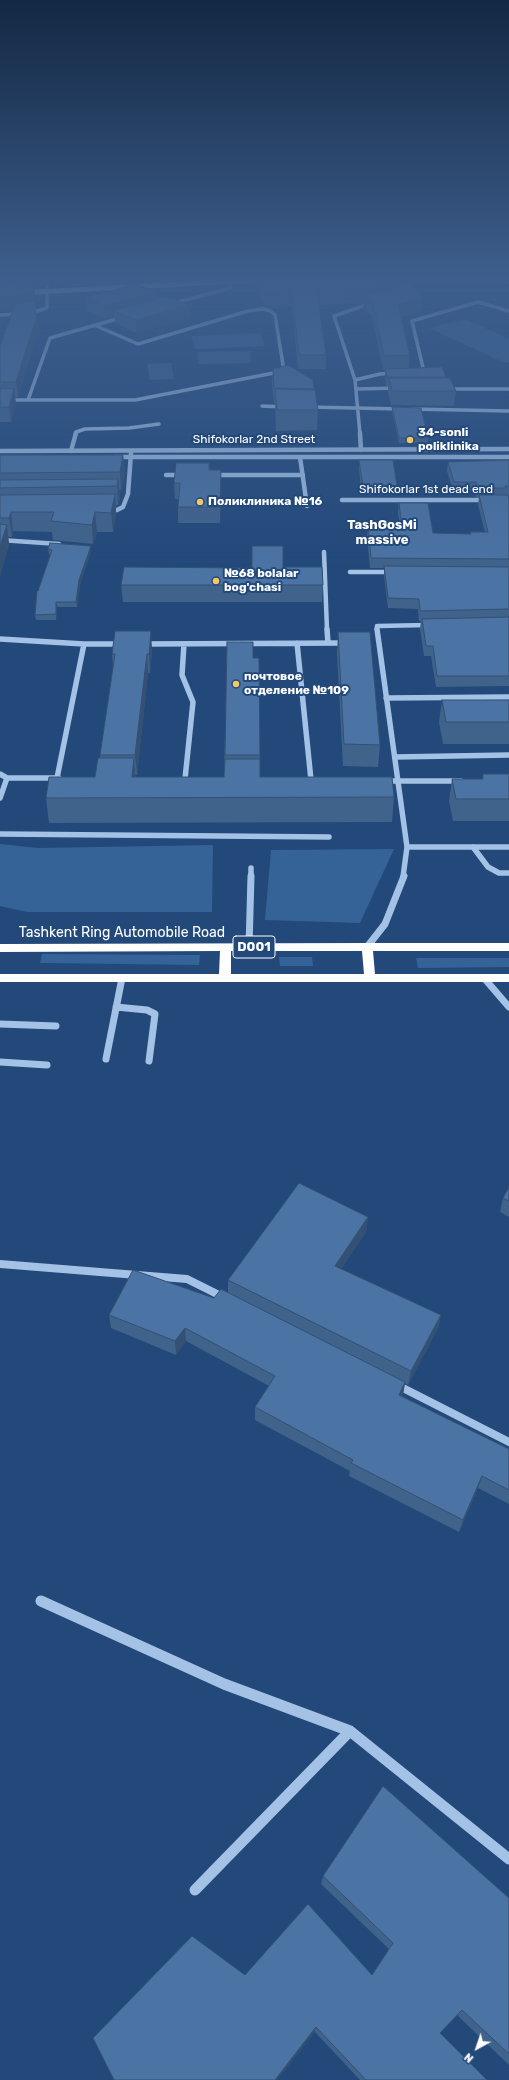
<!DOCTYPE html>
<meta charset="utf-8">
<style>
body{margin:0}
#map{position:relative;width:509px;height:2080px;overflow:hidden;background:#22497a;font-family:Rubik,sans-serif}
canvas{display:block}
.north{position:absolute;left:457px;top:2028px;width:40px;height:40px;-webkit-text-stroke:3px #22497a;paint-order:stroke;rotate:220deg;font-size:11px;font-weight:700;line-height:16px;text-align:center;color:#fff}
.north::after{content:'';display:block;margin:auto;width:14px;height:18px;background:#fff;clip-path:polygon(50% 0,100% 100%,50% 72%,0 100%)}
</style>
<div id="map">
<canvas width="509" height="2080"></canvas>
<div class="north">N</div>
</div>
<script>
const ctx = document.querySelector('canvas').getContext('2d');
ctx.lineJoin = 'round';
function fillPath(path, color) {
  ctx.fillStyle = color;
  ctx.fill(path, 'evenodd');
}
function toPath(rows) {
  const path = new Path2D();
  for (const r of rows) {
    path.moveTo(r[0], r[1]);
    for (let i = 2; i < r.length; i += 2) path.lineTo(r[i], r[i + 1]);
  }
  return path;
}
function stroke(path, color, width, dash) {
  ctx.strokeStyle = color;
  ctx.lineWidth = width;
  ctx.lineCap = dash ? 'butt' : 'round';
  ctx.setLineDash(dash || []);
  ctx.stroke(path);
}
function label(font, color, halo, rows, align = 'center') {
  ctx.font = font + ' Rubik,sans-serif';
  ctx.lineWidth = 4;
  ctx.setLineDash([]);
  ctx.textBaseline = 'middle';
  ctx.strokeStyle = halo;
  ctx.fillStyle = color;
  for (const [text, x, y, turn = 0] of rows) {
    ctx.save();
    ctx.translate(x, y);
    ctx.rotate((+turn || 0) * Math.PI / 180);
    ctx.textAlign = isNaN(turn) ? turn : align;
    if (halo) ctx.strokeText(text, 0, 0);
    ctx.fillText(text, 0, 0);
    ctx.restore();
  }
}
fillPath(toPath([
 [465,319,509,339,509,362,505,363,429,328],
 [260,333,265,346,195,349,191,336],
 [250,351,251,363,198,364,198,352],
 [171,363,174,379,150,380,147,364],
 [0,844,38,848,213,845,212,912,27,912,0,906],
 [394,849,360,923,265,920,271,850],
 [42,954,200,955,199,965,40,963],
 [279,957,312,957,313,966,280,966],
 [416,958,509,958,509,967,418,968]
]), '#356398');
stroke(toPath([
 [170,304,227,289,231,287,229,279],
 [0,315,31,313,47,308,47,286],
 [420,372,424,372,412,321,478,302,509,311],
 [355,380,380,374,394,373],
 [356,389,398,388],
 [446,389,509,389],
 [0,400,135,400,284,371,275,315,271,311,263,309,248,311,138,344,94,325],
 [28,400,50,338,124,317],
 [262,406,284,407],
 [308,407,402,409],
 [412,409,509,411],
 [75,434,76,432,85,429,129,428,159,424],
 [360,434,355,380,334,316,372,303]
]), '#a4c2e5', 3.5);
stroke(toPath([
 [360,433,361,450],
 [0,451,509,449],
 [71,451,76,433],
 [114,457,509,457],
 [300,457,307,506],
 [166,475,183,475],
 [213,475,303,475],
 [342,500,487,500],
 [108,510,117,510,123,507,128,494,131,453],
 [0,540,59,544],
 [324,552,327,630],
 [350,572,393,572],
 [377,630,377,626,429,625]
]), '#a4c2e5', 4.5);
stroke(toPath([
 [327,629,328,643],
 [377,629,407,847,403,877],
 [0,639,84,644,122,644],
 [297,643,311,780],
 [142,644,346,643],
 [184,644,182,675,193,702,185,779],
 [386,698,509,697],
 [395,757,509,755],
 [0,774,7,778,59,778],
 [57,778,84,644],
 [383,781,461,781],
 [0,798,7,778],
 [0,834,329,837],
 [407,847,509,847],
 [473,847,488,867,499,873,509,873],
 [251,877,251,868]
]), '#a4c2e5', 5.5);
stroke(toPath([
 [249,947,251,876],
 [367,947,385,924,404,876],
 [484,978,509,1007],
 [116,1007,147,1010,155,1014,149,1061],
 [0,1024,56,1026],
 [106,1059,122,978],
 [0,1062,47,1065]
]), '#a4c2e5', 7);
stroke(toPath([
 [0,1264,187,1279,225,1298],
 [397,1385,509,1442]
]), '#a4c2e5', 8);
stroke(toPath([
 [41,1601,224,1684,350,1731,509,1859],
 [195,1890,350,1731]
]), '#a4c2e5', 11);
stroke(toPath([
 [0,294,273,279]
]), '#e5eefd', 5);
fillPath(toPath([
 [366,943,509,943,509,951,373,951,375,974,509,974,509,982,0,982,0,974,219,974,220,951,0,952,0,944,366,943],
 [231,951,362,951,364,974,231,974,231,951]
]), '#fff');
fillPath(toPath([
 [0,279,34,288,38,332,18,397,15,397,16,403,11,422,0,422,0,346,13,310],
 [258,279,405,279,405,282,422,298,421,311,401,317,410,355,409,368,446,378,456,391,454,406,391,405,388,392,388,386,386,386,385,377,385,370,383,370,372,316,363,309,364,302,357,305,355,303,319,305,326,355,326,369,298,369,292,306,265,306,258,290],
 [156,292,157,299,190,318,136,333,115,323,115,317,106,319,87,311,86,297],
 [273,369,313,380,318,410,317,430,276,431,275,403,274,403,272,383],
 [392,407,428,438,428,443,399,443,392,412],
 [0,455,123,455,125,474,121,490,119,490,120,498,118,505,116,505,116,513,113,532,97,532,93,544,53,540,52,532,13,531,12,537,8,537,9,544,0,576],
 [359,460,397,486,397,495,362,495,359,469],
 [509,460,509,495,505,495,509,499,509,686,436,687,431,656,424,656,420,629,421,621,419,621,418,609,388,608,384,576,384,568,370,568,367,537,368,527,400,527,398,512,399,503,433,533,470,534,470,532,485,532,478,505,479,497,476,497,475,491,453,491,447,471,448,462],
 [209,463,210,470,221,470,221,486,220,523,178,523,178,499,175,499,174,483],
 [48,549,91,551,80,585,77,607,57,607,56,620,36,620,35,615,38,591,51,555,49,554],
 [283,567,323,585,322,602,123,602,121,585],
 [338,632,380,745,378,767,343,766,337,653],
 [227,642,253,658,259,658,260,777,394,797,392,822,49,823,46,798,95,777,100,758,100,755,113,667,112,654,152,649,150,673,148,673,137,775,135,775,136,777,224,777],
 [442,700,509,700,509,744,443,744,439,722],
 [483,774,509,774,509,821,453,821,449,801,452,779,482,779],
 [509,1187,509,1217,500,1212,503,1198],
 [368,1217,366,1232,341,1269,441,1315,438,1328,408,1385,405,1383,403,1395,402,1397,509,1449,509,1504,478,1488,459,1532,349,1476,350,1471,255,1420,255,1407,269,1386,186,1341,176,1355,111,1328,109,1315,214,1298,228,1293,228,1280],
 [323,1876,509,1898,509,2065,457,2015,440,2033,487,2080,360,2080,315,2032,245,1975,372,1975,389,1949,321,1884]
]), '#40638c');
fillPath(toPath([
 [0,279,33,279,38,332,18,397,16,382,35,308,0,311],
 [397,279,405,279,404,288,364,296,364,302,357,305,358,292],
 [156,292,157,305,114,311,115,317,106,319,105,306],
 [422,298,421,311,397,319,398,305],
 [189,305,190,318,136,333,136,320],
 [14,389,16,403,11,422,9,407],
 [123,455,125,474,121,490,120,472],
 [221,470,221,486,220,523,220,507],
 [118,479,120,498,118,505,117,486],
 [115,494,116,513,113,532,111,513],
 [11,512,13,531,12,537,9,518],
 [95,512,97,532,93,544,92,525],
 [7,525,9,544,0,576,0,546],
 [91,546,91,551,80,585,77,607,76,602,79,580],
 [56,602,57,607,56,620],
 [151,631,152,649,150,673,149,654],
 [147,654,148,673,137,775,135,755],
 [134,758,136,783,132,777],
 [368,1217,366,1232,334,1280,335,1266],
 [441,1315,438,1328,408,1385,411,1371],
 [185,1328,186,1341,176,1355,175,1341],
 [405,1382,403,1395,396,1408,399,1395],
 [482,1476,478,1488,459,1532,463,1520],
 [316,2027,315,2032,277,2080,275,2080]
]), '#345072');
const building = toPath([
 [259,279,397,279,358,292,356,290,317,292,326,355,299,355,292,293,266,294,259,279],
 [409,281,422,298,398,305,410,355,384,356,373,303,364,296,409,281],
 [33,282,34,294,0,297,0,284,33,282],
 [136,284,156,292,105,306,86,297,136,284],
 [166,296,189,305,136,320,114,311,166,296],
 [35,301,36,318,16,382,0,382,0,346,15,304,35,301],
 [288,365,313,380,314,389,274,388,273,369,288,365],
 [442,367,446,377,387,377,385,369,442,367],
 [389,378,450,378,456,391,392,391,389,378],
 [0,388,14,389,9,407,0,407,0,388],
 [275,389,315,390,318,410,277,410,275,389],
 [392,407,421,408,428,438,399,438,392,407],
 [0,455,123,455,120,472,0,473,0,455],
 [359,460,393,460,397,486,363,486,359,460],
 [509,460,509,486,505,486,506,488,477,488,476,482,454,482,448,462,509,460],
 [176,463,209,463,209,470,221,470,220,507,178,507,180,483,174,483,176,463],
 [118,479,117,486,0,488,0,480,118,479],
 [115,494,111,513,95,512,92,525,51,521,54,512,11,512,9,518,0,518,0,495,115,494],
 [479,495,508,495,509,499,509,559,371,558,368,527,402,527,399,503,428,503,433,533,471,534,470,532,488,532,479,495],
 [0,524,7,525,0,546,0,524],
 [50,543,91,546,79,580,76,602,56,602,56,614,35,615,37,591,38,591,52,550,48,549,50,543],
 [252,546,283,546,283,567,322,567,323,585,121,585,124,567,252,568,252,546],
 [384,566,509,567,509,609,420,611,419,599,388,598,384,566],
 [509,617,509,676,437,676,433,646,426,646,422,619,509,617],
 [115,631,151,631,149,654,147,654,135,755,100,755,115,654,112,654,115,631],
 [338,632,370,632,380,745,344,744,338,632],
 [227,642,253,642,253,658,259,658,260,755,225,755,227,642],
 [442,700,509,700,509,722,446,722,442,700],
 [98,758,134,758,132,777,224,777,225,759,260,759,260,777,392,777,394,797,46,798,49,777,95,777,98,758],
 [483,774,509,774,509,799,456,799,452,779,483,779,483,774],
 [299,1183,368,1217,335,1266,441,1315,411,1371,228,1280,299,1183],
 [509,1187,509,1201,503,1198,509,1187],
 [133,1270,214,1298,221,1289,405,1382,399,1395,509,1449,509,1490,482,1476,463,1520,351,1463,353,1460,255,1407,275,1376,185,1328,175,1341,109,1315,133,1270],
 [383,1786,509,1898,509,2054,462,2010,440,2033,487,2080,366,2080,316,2027,275,2080,114,2080,93,2038,192,1936,245,1975,308,1904,372,1975,393,1943,323,1876,383,1786]
]);
fillPath(building, '#4b73a3');
stroke(building, '#345072', 1);
const sky = ctx.createLinearGradient(0, 0, 0, 570);
sky.addColorStop(0, '#132843');
sky.addColorStop(0.49, '#3e5f8d');
sky.addColorStop(1, '#3e5f8d00');
ctx.fillStyle = sky;
ctx.fillRect(0, 0, 509, 570);
for (const [x, y, r, color] of [
 [410,440,4,"#f1c866"],
 [200,502,4,"#f1c866"],
 [216,581,4,"#f1c866"],
 [236,684,4,"#f1c866"]
]) {
  const dot = new Path2D();
  dot.arc(x, y, r, 0, 2 * Math.PI);
  ctx.fillStyle = color;
  ctx.fill(dot);
  stroke(dot, '#22497a', 1.5);
}
label('bold 12px', '#fff', '#22497a', [
 ["34-sonli",418,433],
 ["poliklinika",418,447],
 ["Поликлиника №16",208,502],
 ["№68 bolalar",224,574],
 ["bog'chasi",224,588],
 ["почтовое",244,677],
 ["отделение №109",244,691]
], 'left');
label('12px', '#fff', '#22497a', [
 ["Shifokorlar 2nd Street",254,440],
 ["Shifokorlar 1st dead end",426,490]
]);
label('bold 13px', '#fff', '#22497a', [
 ["TashGosMi",382,525],
 ["massive",382,540]
]);
for (const [x, y, w] of [
 [254,947,42]
]) {
  const box = new Path2D();
  box.roundRect(x - w / 2, y - 11, w, 22, 3);
  ctx.fillStyle = '#22497a';
  ctx.fill(box);
  stroke(box, '#fff', 1);
}
label('bold 13px', '#fff', null, [
 ["D001",254,947]
]);
label('14px', '#fff', '#22497a', [
 ["Tashkent Ring Automobile Road",122,933]
]);
</script>
